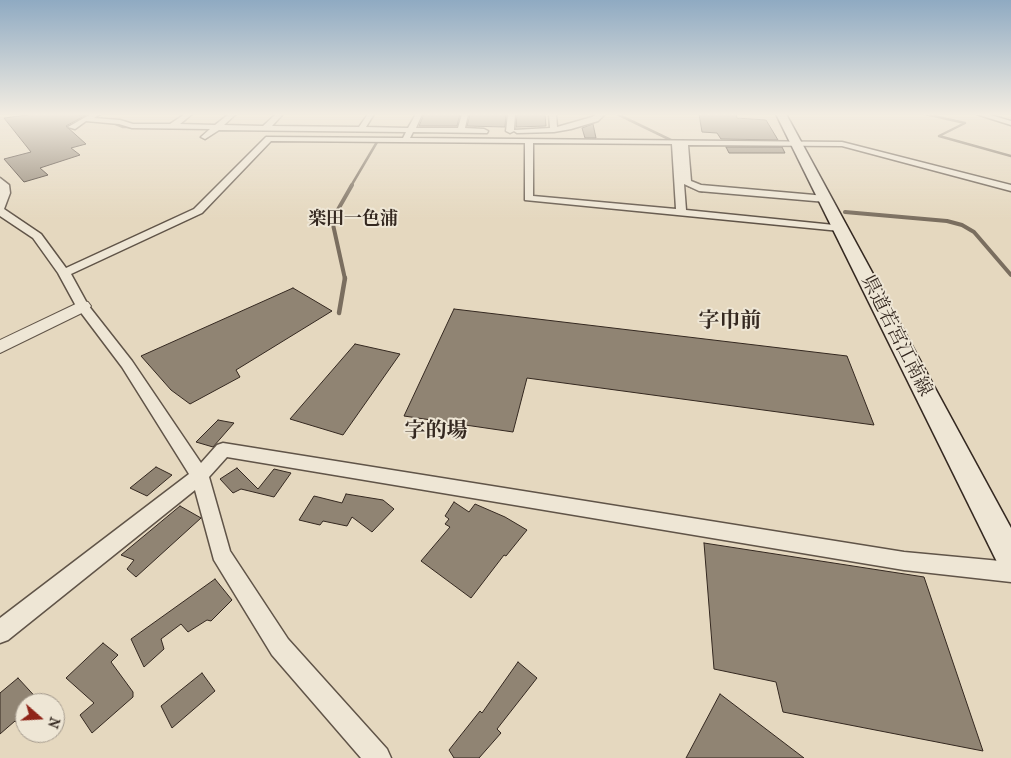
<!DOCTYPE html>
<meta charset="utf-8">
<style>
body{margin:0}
#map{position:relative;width:1011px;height:758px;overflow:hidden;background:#e5d8bf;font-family:"IM FELL French Canon",serif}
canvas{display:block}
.north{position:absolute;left:15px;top:693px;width:50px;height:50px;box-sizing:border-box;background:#eee6d5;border:1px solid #a49a8d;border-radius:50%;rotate:109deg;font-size:14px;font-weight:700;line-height:20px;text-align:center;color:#342820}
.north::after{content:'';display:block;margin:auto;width:18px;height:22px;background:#8f2418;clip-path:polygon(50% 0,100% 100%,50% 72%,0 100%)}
</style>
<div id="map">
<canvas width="1011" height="758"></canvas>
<div class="north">N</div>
</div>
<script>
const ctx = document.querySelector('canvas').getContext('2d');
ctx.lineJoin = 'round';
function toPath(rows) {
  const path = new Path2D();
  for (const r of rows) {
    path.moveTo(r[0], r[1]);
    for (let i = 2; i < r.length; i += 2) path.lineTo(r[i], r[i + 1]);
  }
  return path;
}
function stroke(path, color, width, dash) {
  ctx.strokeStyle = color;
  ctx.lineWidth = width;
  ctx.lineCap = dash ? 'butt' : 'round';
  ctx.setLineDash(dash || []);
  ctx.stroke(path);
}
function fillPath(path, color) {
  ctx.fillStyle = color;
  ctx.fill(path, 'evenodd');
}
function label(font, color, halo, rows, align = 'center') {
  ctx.font = font + ' "IM FELL French Canon","Noto Serif JP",serif';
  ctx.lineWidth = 4;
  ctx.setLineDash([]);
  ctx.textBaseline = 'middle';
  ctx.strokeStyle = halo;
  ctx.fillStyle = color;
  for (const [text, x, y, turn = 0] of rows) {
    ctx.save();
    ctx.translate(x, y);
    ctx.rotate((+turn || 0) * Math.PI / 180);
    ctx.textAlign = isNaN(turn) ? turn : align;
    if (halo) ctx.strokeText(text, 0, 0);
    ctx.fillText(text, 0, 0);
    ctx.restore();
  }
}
stroke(toPath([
 [617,114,677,143],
 [925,114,965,123,939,136,1011,156],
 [77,120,87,115],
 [113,123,123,127,136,127],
 [683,179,684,183,689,186],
 [351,186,377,142]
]), '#7a6e5f', 2.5);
stroke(toPath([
 [687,185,702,191],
 [845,212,947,221,962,225,974,232,1011,275],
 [345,279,332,220,352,185]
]), '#7a6e5f', 4);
stroke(toPath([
 [339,313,345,278]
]), '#7a6e5f', 4.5);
const building = toPath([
 [35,114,86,115,66,126,86,144,71,148,80,155,40,168,48,175,24,182,4,159,31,152,4,118,35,114],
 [424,114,460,114,457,126,419,126,424,114],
 [470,114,506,114,505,127,467,126,470,114],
 [517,114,545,114,546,126,516,127,517,114],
 [699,114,736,114,737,118,766,120,778,140,721,139,717,133,702,132,699,114],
 [593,124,596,138,585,138,582,128,593,124],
 [726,147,782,147,785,153,729,153,726,147],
 [293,288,332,311,236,370,240,377,190,404,171,390,141,356,293,288],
 [454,309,847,356,874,425,527,378,513,432,404,416,454,309],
 [355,344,400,354,343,435,290,419,355,344],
 [218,420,234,423,213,447,196,442,218,420],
 [156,467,172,475,147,496,130,488,156,467],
 [237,468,258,489,274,469,291,473,274,497,241,489,233,493,220,479,237,468],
 [346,494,383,500,394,509,372,532,352,517,347,526,323,521,320,525,299,520,314,496,342,503,346,494],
 [454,502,469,512,475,504,505,517,527,530,506,556,504,555,471,598,421,561,450,527,445,524,449,519,445,516,454,502],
 [180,506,201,518,136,577,127,569,134,560,121,555,180,506],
 [704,543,924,577,983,751,783,712,776,682,714,669,704,543],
 [215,579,232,600,211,621,207,620,188,632,181,624,161,639,164,649,144,667,131,639,215,579],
 [103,643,118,655,111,662,133,692,133,697,92,733,80,715,94,703,66,678,103,643],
 [518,662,537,678,497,729,501,733,479,758,454,758,449,750,480,711,482,713,518,662],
 [202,673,215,691,172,728,161,706,202,673],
 [18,678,41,703,25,703,25,718,19,724,15,721,0,734,0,693,18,678],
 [720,694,804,758,686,758,720,694]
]);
fillPath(building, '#908473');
stroke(building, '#342820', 1);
const minor = toPath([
 [91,114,100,114,94,118,120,120,133,124,170,124,185,114,192,114,180,124,215,125,229,114,236,114,224,125,263,126,276,114,283,114,272,126,359,127,368,114,374,114,366,127,408,128,416,114,422,114,416,128,458,128,462,114,468,114,465,128,484,129,488,131,487,133,413,132,410,138,842,142,1011,185,1011,191,842,146,688,145,691,181,701,185,826,196,831,199,826,202,699,191,684,184,686,210,844,226,845,228,840,231,525,200,525,143,271,141,202,213,71,274,88,305,132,361,201,463,217,445,223,443,904,552,1011,562,1011,582,904,570,227,457,209,477,230,551,288,639,387,749,391,758,361,758,272,655,214,560,195,490,8,640,0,643,0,618,189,474,122,367,76,306,58,273,33,238,0,216,0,178,9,185,10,193,4,209,41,234,66,268,194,209,266,137,403,138,406,132,219,130,205,139,201,137,210,129,132,128,119,124,86,121,75,129,68,127,91,114],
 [533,143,672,144,676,209,533,196,533,143],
 [508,114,515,114,514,130,550,128,549,114,556,114,557,127,592,117,597,114,605,114,598,121,571,129,554,132,517,133,514,131,510,133,506,131,508,114],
 [976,114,987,114,1011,121,1011,125,976,114]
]);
const tertiary = toPath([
 [82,301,88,302,91,306,88,310,0,353,0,340,82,301]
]);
const secondary = toPath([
 [776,114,786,114,1011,528,1011,572,1000,568,776,114]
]);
stroke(minor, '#605448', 3);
stroke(tertiary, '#605448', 2);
stroke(secondary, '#342820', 3);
fillPath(minor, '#eee6d5');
fillPath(tertiary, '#eee6d5');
fillPath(secondary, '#eee6d5');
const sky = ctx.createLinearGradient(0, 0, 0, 220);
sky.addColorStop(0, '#8faac2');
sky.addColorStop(0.52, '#f3ede2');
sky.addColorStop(1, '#f3ede200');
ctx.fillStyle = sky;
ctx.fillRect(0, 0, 1011, 220);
label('bold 18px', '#342820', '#eee6d5', [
 ["楽田一色浦",353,220]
]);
label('19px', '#342820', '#eee6d5', [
 ["県道若宮江南線",896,336,63]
]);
label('bold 21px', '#342820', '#eee6d5', [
 ["字巾前",730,322],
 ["字的場",436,432]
]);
</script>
